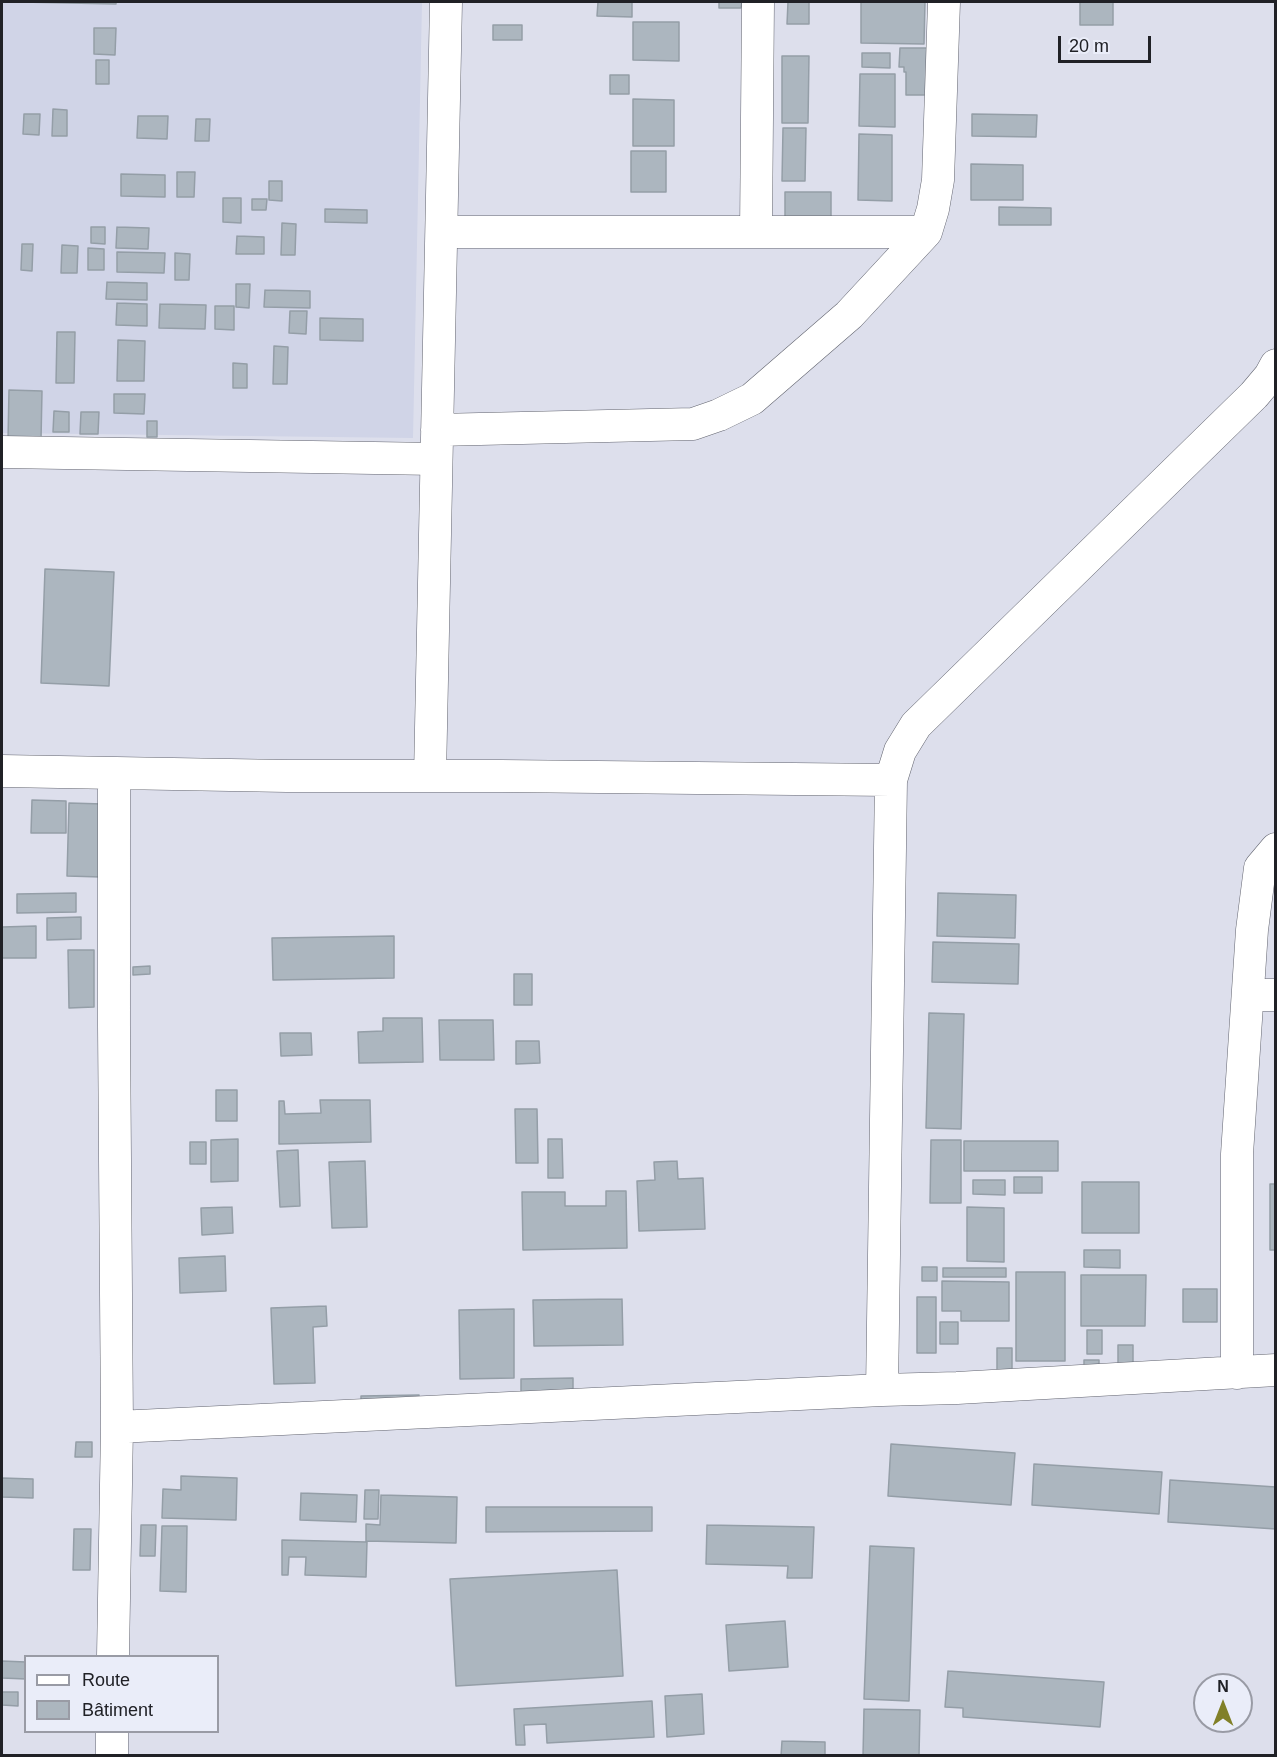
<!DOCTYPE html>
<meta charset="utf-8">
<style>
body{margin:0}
#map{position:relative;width:1277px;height:1757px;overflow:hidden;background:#dddfec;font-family:Helvetica,sans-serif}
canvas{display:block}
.frame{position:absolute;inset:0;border:3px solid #202126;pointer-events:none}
.legend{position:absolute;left:24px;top:1655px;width:195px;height:78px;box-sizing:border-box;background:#eaedf9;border:2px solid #999ba5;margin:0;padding:8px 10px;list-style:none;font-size:18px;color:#202126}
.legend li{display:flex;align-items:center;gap:12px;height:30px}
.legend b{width:30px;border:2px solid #999ba5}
.north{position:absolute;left:1193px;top:1673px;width:60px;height:60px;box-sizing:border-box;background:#eaedf9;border:2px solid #999ba5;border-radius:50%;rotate:0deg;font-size:16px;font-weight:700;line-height:24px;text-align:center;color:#202126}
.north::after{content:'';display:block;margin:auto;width:21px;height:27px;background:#818028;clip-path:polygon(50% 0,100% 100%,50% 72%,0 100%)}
.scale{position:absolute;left:1058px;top:36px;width:93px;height:27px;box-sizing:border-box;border:3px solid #202126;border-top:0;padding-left:8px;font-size:18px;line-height:21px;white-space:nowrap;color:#202126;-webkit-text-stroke:4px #eaedf9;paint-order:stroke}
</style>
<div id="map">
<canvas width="1277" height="1757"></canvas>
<div class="frame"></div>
<ul class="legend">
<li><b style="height:8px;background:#fff"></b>Route</li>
<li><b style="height:16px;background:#acb6bf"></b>Bâtiment</li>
</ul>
<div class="north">N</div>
<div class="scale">20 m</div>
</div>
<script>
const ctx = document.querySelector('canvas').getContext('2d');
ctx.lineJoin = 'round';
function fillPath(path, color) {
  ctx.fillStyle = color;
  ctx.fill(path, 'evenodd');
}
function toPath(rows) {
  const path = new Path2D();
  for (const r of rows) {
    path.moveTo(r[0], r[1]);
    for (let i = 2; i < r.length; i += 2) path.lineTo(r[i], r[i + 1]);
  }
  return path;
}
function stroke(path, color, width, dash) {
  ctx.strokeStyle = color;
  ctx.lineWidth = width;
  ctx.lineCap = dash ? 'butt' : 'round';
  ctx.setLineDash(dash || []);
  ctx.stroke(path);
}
fillPath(toPath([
 [2,2,422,2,413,438,2,433]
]), '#d0d4e7');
const building = toPath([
 [21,2,116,2,116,4,21,2],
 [598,2,632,2,632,17,597,16,598,2],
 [719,2,742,2,741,8,719,8,719,2],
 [788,2,809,2,809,24,787,24,788,2],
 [861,2,925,2,924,44,861,43,861,2],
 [1080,2,1113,2,1113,25,1080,25,1080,2],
 [633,22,679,22,679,61,633,60,633,22],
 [493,25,522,25,522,40,493,40,493,25],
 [94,28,116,28,115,55,94,54,94,28],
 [900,48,929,48,928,95,906,95,906,72,904,72,904,67,899,67,900,48],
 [862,53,890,53,890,68,862,67,862,53],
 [782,56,809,56,808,123,782,123,782,56],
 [96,60,109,60,109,84,96,84,96,60],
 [860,74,895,74,895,127,859,126,860,74],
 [610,75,629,75,629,94,610,94,610,75],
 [633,99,674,100,674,146,633,146,633,99],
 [53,109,67,110,67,136,52,136,53,109],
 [24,114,40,114,39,135,23,134,24,114],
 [972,114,1037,115,1036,137,972,136,972,114],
 [138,116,168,116,167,139,137,138,138,116],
 [196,119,210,119,209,141,195,141,196,119],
 [783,128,806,128,805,181,782,181,783,128],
 [859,134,892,135,892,201,858,200,859,134],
 [631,151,666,151,666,192,631,192,631,151],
 [971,164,1023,165,1023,200,971,200,971,164],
 [177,172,195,172,194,197,177,197,177,172],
 [121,174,165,175,165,197,121,196,121,174],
 [269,181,282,181,282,201,269,200,269,181],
 [785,192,831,192,831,218,785,217,785,192],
 [223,198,241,198,241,223,223,222,223,198],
 [252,199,267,199,266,210,252,210,252,199],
 [999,207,1051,208,1051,225,999,225,999,207],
 [325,209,367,210,367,223,325,222,325,209],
 [282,223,296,224,295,255,281,255,282,223],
 [91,227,105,227,105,244,91,243,91,227],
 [117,227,149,228,148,249,116,248,117,227],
 [237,236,264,237,264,254,236,254,237,236],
 [22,244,33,244,32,271,21,270,22,244],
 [62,245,78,246,77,273,61,273,62,245],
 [88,248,104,249,104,270,88,270,88,248],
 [117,252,165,253,164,273,117,272,117,252],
 [175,253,190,254,189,280,175,280,175,253],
 [107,282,147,283,147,300,106,299,107,282],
 [236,284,250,284,249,308,236,307,236,284],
 [265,290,310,291,310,308,264,307,265,290],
 [117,303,147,304,147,326,116,325,117,303],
 [160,304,206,305,205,329,159,328,160,304],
 [215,306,234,306,234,330,215,329,215,306],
 [290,311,307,311,306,334,289,333,290,311],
 [320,318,363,319,363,341,320,340,320,318],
 [57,332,75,332,74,383,56,383,57,332],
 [118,340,145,341,144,381,117,381,118,340],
 [274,346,288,347,287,384,273,384,274,346],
 [233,363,247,364,247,388,233,388,233,363],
 [9,390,42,391,41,440,8,440,9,390],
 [114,394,145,394,144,414,114,413,114,394],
 [54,411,69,412,69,432,53,432,54,411],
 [81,412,99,412,98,434,80,434,81,412],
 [147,421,157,421,157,437,147,437,147,421],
 [45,569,114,572,109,686,41,683,45,569],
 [32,800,66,801,66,833,31,833,32,800],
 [69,803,103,804,101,877,67,876,69,803],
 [76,893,76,912,17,913,17,894,76,893],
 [938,893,1016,895,1015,938,937,936,938,893],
 [81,917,81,939,47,940,47,918,81,917],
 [36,926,36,958,2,958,2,927,36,926],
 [394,936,394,978,273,980,272,938,394,936],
 [933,942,1019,944,1018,984,932,982,933,942],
 [68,950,94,950,94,1007,69,1008,68,950],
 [150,966,150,974,133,975,133,967,150,966],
 [514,974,532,974,532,1005,514,1005,514,974],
 [929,1013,964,1014,961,1129,926,1128,929,1013],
 [383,1018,422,1018,423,1062,359,1063,358,1032,383,1031,383,1018],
 [439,1020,493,1020,494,1060,440,1060,439,1020],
 [280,1033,311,1033,312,1055,281,1056,280,1033],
 [516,1041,539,1041,540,1063,516,1064,516,1041],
 [216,1090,237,1090,237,1121,216,1121,216,1090],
 [320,1100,370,1100,371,1142,279,1144,279,1101,284,1101,285,1114,321,1113,320,1100],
 [515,1109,537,1109,538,1163,516,1163,515,1109],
 [238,1139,238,1181,211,1182,211,1140,238,1139],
 [548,1139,562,1139,563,1178,548,1178,548,1139],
 [931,1140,961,1140,961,1203,930,1203,931,1140],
 [964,1141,1058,1141,1058,1171,964,1171,964,1141],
 [190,1142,206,1142,206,1164,190,1164,190,1142],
 [298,1150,300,1206,280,1207,277,1151,298,1150],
 [365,1161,367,1227,332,1228,329,1162,365,1161],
 [677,1161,678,1179,703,1178,705,1229,639,1231,637,1181,655,1180,654,1162,677,1161],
 [1014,1177,1042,1177,1042,1193,1014,1193,1014,1177],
 [973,1180,1005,1180,1005,1195,973,1194,973,1180],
 [1082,1182,1139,1182,1139,1233,1082,1233,1082,1182],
 [1270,1184,1276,1184,1276,1250,1270,1250,1270,1184],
 [606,1191,626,1191,627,1248,523,1250,522,1192,565,1192,565,1206,606,1206,606,1191],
 [232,1207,233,1233,202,1235,201,1208,232,1207],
 [967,1207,1004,1208,1004,1262,967,1261,967,1207],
 [1084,1250,1120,1250,1120,1268,1084,1267,1084,1250],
 [225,1256,226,1291,180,1293,179,1258,225,1256],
 [922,1267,937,1267,937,1281,922,1281,922,1267],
 [943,1268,1006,1268,1006,1277,943,1277,943,1268],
 [1016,1272,1065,1272,1065,1361,1016,1361,1016,1272],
 [1081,1275,1146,1275,1145,1326,1081,1326,1081,1275],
 [942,1281,1009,1282,1009,1321,961,1321,961,1311,942,1311,942,1281],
 [1183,1289,1217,1289,1217,1322,1183,1322,1183,1289],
 [917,1297,936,1297,936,1353,917,1353,917,1297],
 [622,1299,623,1345,534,1346,533,1300,622,1299],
 [326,1306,327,1326,313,1327,315,1383,274,1384,271,1308,326,1306],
 [514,1309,514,1378,460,1379,459,1310,514,1309],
 [940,1322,958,1322,958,1344,940,1344,940,1322],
 [1087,1330,1102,1330,1102,1354,1087,1354,1087,1330],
 [1118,1345,1133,1345,1133,1363,1118,1363,1118,1345],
 [997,1348,1012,1348,1012,1373,997,1373,997,1348],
 [1084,1360,1099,1360,1099,1380,1084,1380,1084,1360],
 [573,1378,573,1396,521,1396,521,1379,573,1378],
 [419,1395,419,1408,361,1409,361,1396,419,1395],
 [76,1442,92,1442,92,1457,75,1457,76,1442],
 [891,1444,1015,1453,1011,1505,888,1496,891,1444],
 [1034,1464,1162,1472,1159,1514,1032,1505,1034,1464],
 [181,1476,237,1478,236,1520,162,1518,163,1489,181,1490,181,1476],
 [2,1478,33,1479,33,1498,2,1497,2,1478],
 [1170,1480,1276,1487,1276,1529,1168,1522,1170,1480],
 [365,1490,379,1490,378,1519,364,1519,365,1490],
 [301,1493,357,1495,356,1522,300,1520,301,1493],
 [381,1495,457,1497,456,1543,366,1541,366,1524,380,1525,381,1495],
 [486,1507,652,1507,652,1531,486,1532,486,1507],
 [141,1525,156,1525,155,1556,140,1556,141,1525],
 [707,1525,814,1527,812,1578,787,1578,788,1566,706,1564,707,1525],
 [162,1526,187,1526,186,1592,160,1591,162,1526],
 [74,1529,91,1529,90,1570,73,1570,74,1529],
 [282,1540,367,1542,366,1577,305,1575,306,1557,289,1557,288,1575,282,1575,282,1540],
 [870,1546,914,1548,909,1701,864,1699,870,1546],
 [617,1570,623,1676,456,1686,450,1579,617,1570],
 [785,1621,788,1667,729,1671,726,1625,785,1621],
 [2,1661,26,1662,26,1679,2,1678,2,1661],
 [948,1671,1104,1682,1100,1727,963,1717,963,1708,945,1707,948,1671],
 [2,1692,18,1692,18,1706,2,1705,2,1692],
 [702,1694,704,1734,667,1737,665,1696,702,1694],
 [652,1701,654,1737,547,1743,546,1724,524,1725,525,1745,516,1745,514,1709,652,1701],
 [864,1709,920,1710,919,1756,863,1756,864,1709],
 [782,1741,825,1742,825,1756,781,1756,782,1741]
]);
fillPath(building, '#acb6bf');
stroke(building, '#949ea7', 1.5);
const minor = toPath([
 [442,232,926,232],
 [756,232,758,2],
 [437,430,693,424,719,415,752,399,849,315,926,232,933,209,938,180,944,2],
 [2,452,436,459],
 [2,771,287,776,501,776,891,780],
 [430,776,446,2],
 [1248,995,1276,995],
 [1237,1373,1237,1154,1252,930,1260,868,1276,849],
 [882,1390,891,780,900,751,916,725,1254,395,1270,376,1276,365],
 [117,1427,882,1390,957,1388,1276,1370],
 [113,1656,117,1427,114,1026,114,774],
 [112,1756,112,1732]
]);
stroke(minor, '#62646f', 33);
stroke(minor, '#fff', 32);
</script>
